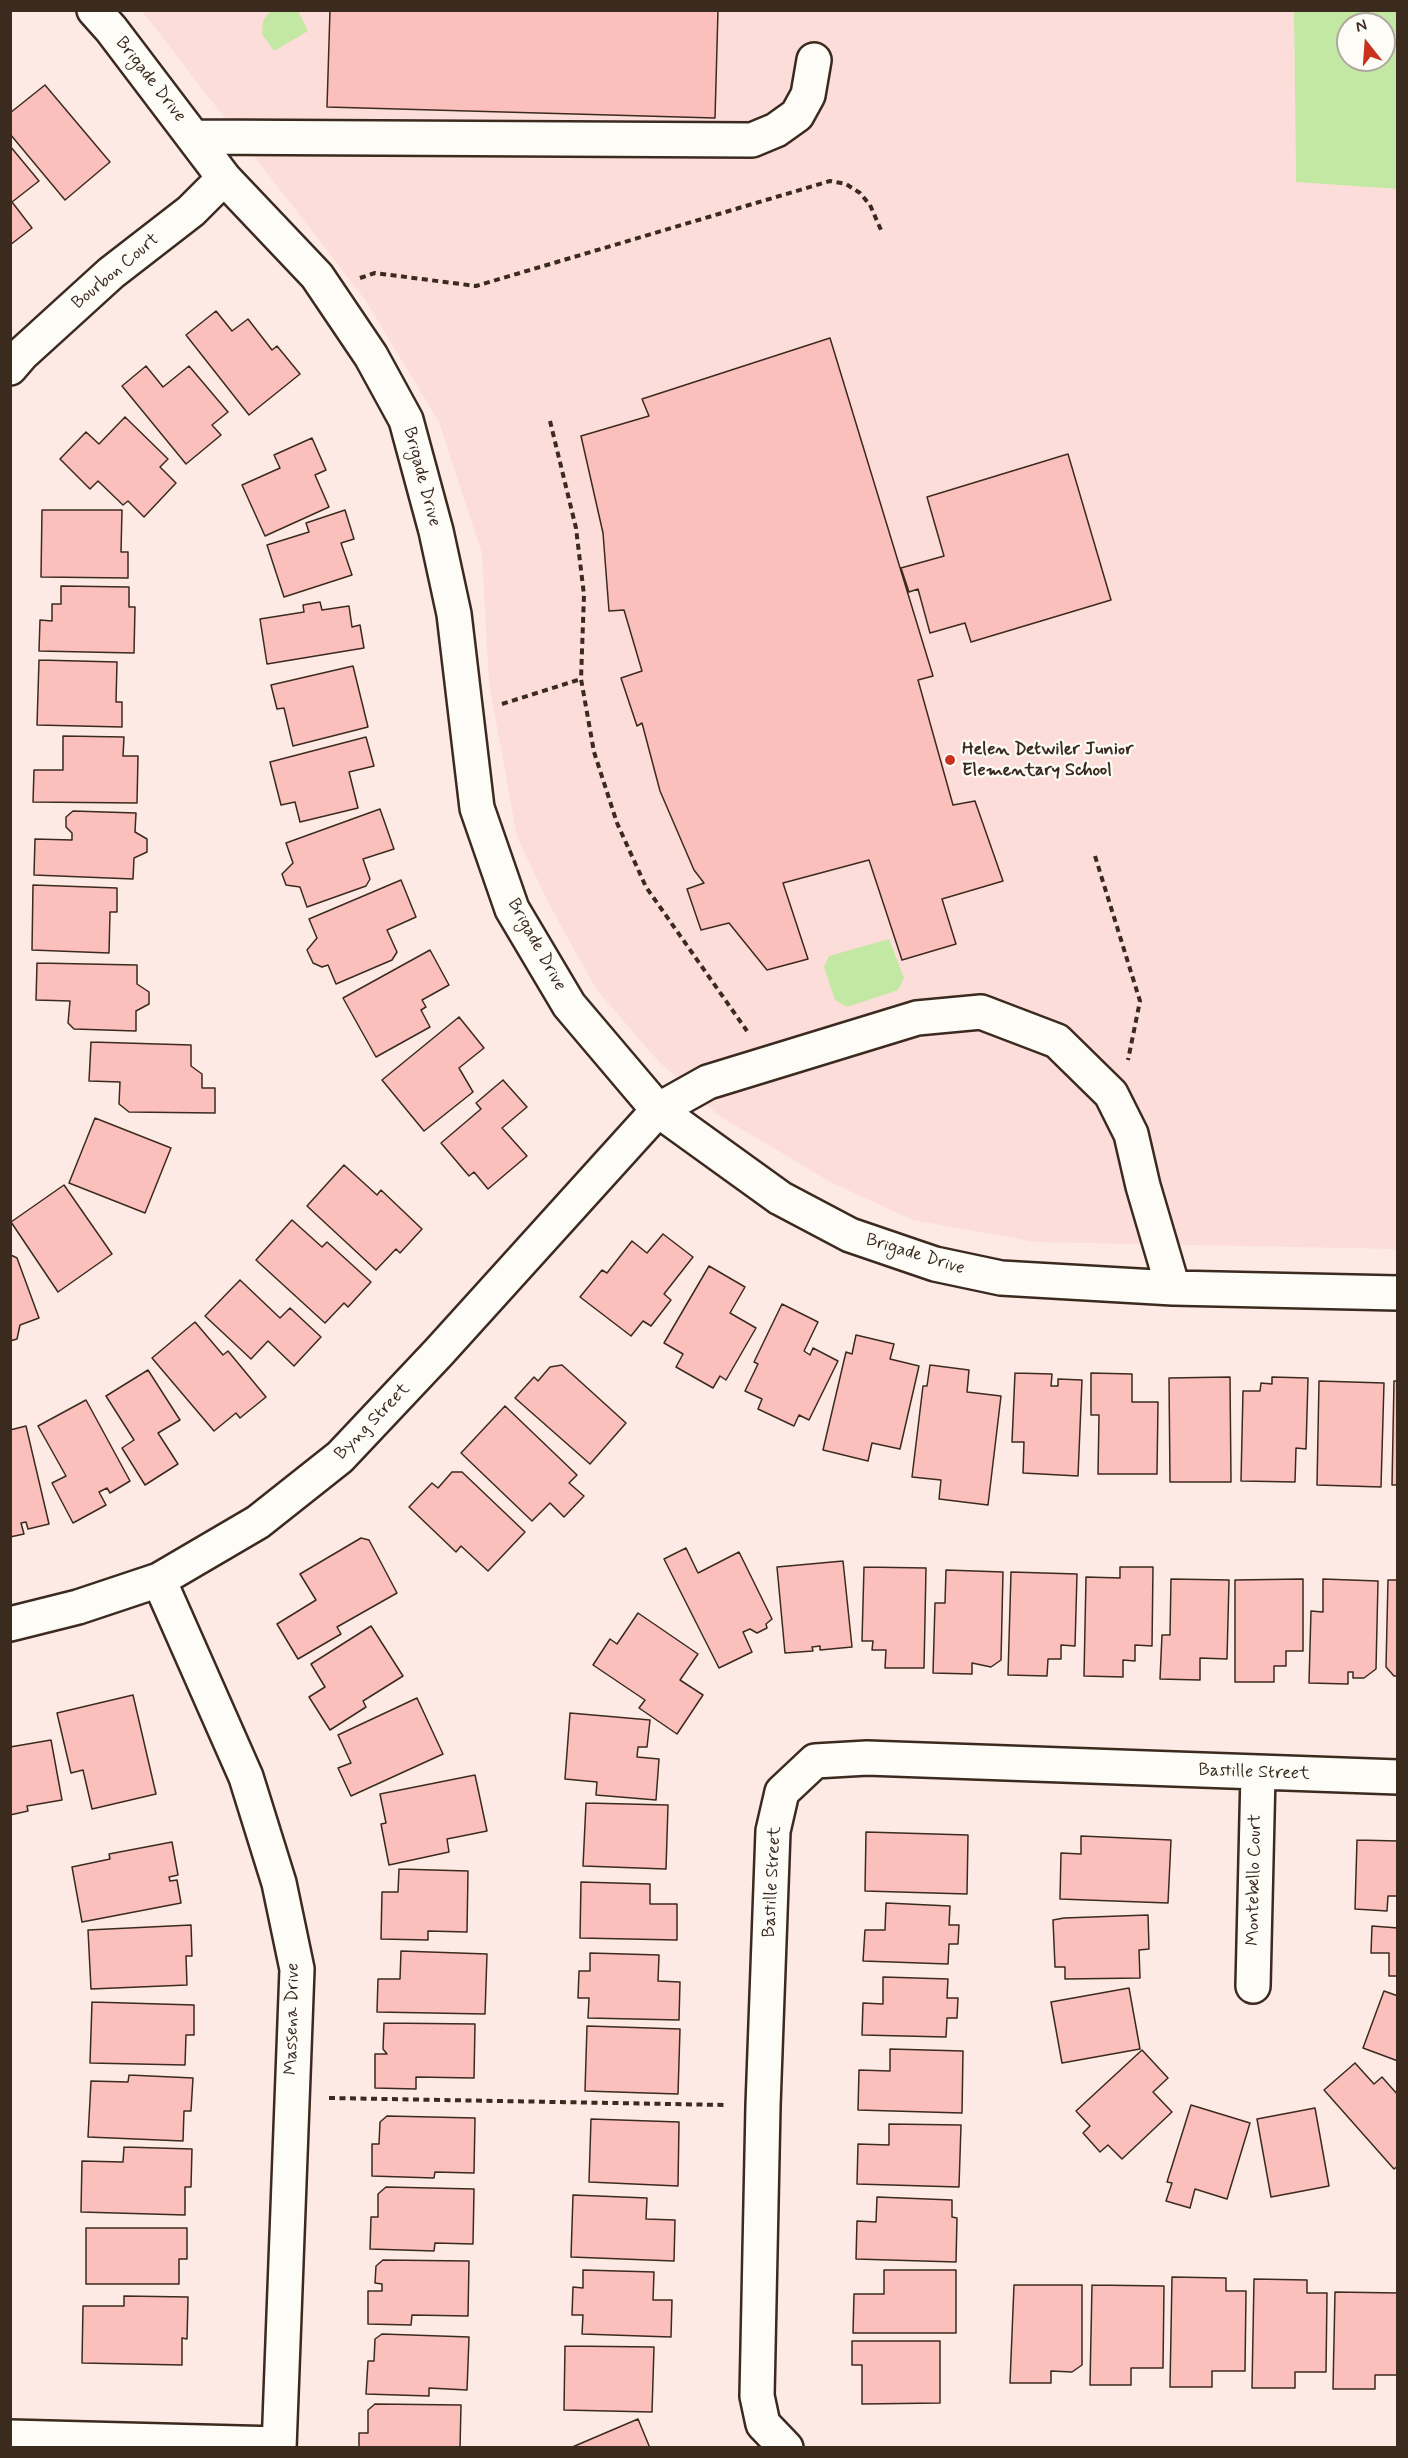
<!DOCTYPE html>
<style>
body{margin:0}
#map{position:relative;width:1408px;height:2458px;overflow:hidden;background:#fdeae5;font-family:Mynerve,sans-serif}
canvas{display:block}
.frame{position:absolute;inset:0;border:12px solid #3b2a1e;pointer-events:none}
.north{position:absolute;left:1336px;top:12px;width:60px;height:60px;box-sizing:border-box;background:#fdfcf7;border:2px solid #afa8a0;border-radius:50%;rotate:343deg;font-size:16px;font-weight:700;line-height:24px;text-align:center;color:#3b2a1e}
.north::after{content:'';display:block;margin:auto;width:21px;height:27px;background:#c8321e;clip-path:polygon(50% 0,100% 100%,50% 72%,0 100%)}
</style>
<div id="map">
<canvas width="1408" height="2458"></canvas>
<div class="frame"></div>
<div class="north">N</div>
</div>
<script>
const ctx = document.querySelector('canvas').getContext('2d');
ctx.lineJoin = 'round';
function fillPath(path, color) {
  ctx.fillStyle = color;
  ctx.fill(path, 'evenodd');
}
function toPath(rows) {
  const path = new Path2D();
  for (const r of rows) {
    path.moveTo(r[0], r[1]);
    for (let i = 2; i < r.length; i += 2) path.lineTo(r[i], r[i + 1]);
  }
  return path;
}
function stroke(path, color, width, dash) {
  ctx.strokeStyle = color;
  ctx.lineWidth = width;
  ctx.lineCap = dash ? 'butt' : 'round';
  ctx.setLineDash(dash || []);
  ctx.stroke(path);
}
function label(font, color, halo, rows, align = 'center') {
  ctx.font = font + ' Mynerve,sans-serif';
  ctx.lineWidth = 4.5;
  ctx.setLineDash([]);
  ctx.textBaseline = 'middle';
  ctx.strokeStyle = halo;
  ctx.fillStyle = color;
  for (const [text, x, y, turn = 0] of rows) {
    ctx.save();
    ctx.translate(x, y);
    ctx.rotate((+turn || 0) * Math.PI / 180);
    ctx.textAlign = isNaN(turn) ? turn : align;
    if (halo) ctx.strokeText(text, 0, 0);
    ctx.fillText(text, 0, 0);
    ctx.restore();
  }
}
fillPath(toPath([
 [142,11,1294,11,1296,182,1397,189,1397,1249,1035,1242,913,1220,832,1183,718,1115,658,1061,596,989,550,906,517,837,489,683,482,554,439,422,366,301]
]), '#fdddd9');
fillPath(toPath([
 [271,10,298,11,308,31,274,51,262,34,263,21],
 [1294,11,1397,11,1397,189,1296,182],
 [1348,24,1384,24,1384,60,1348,60],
 [889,939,904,978,898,990,847,1007,835,1000,824,967,829,956]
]), '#c3e8a3');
const building = toPath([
 [330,10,718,10,715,118,327,107,330,10],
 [45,85,110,162,65,200,10,134,10,113,45,85],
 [10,146,39,181,12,202,32,228,10,245,10,146],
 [216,311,232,331,248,319,272,350,277,346,300,374,249,415,186,335,216,311],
 [830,338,933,676,918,680,953,805,975,801,1003,881,942,899,956,944,902,960,869,860,783,883,808,959,767,970,729,923,701,930,687,889,704,883,694,870,660,791,642,723,637,726,621,678,642,671,624,610,609,611,603,533,581,436,649,416,642,399,830,338],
 [146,366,163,387,189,366,228,412,212,425,221,435,186,464,122,386,146,366],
 [125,417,168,459,160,467,176,483,144,517,128,501,123,505,98,481,90,489,60,459,86,432,99,444,125,417],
 [312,438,326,470,315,475,329,507,265,536,242,485,280,468,274,455,312,438],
 [1068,454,1111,600,971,642,965,623,930,633,918,589,909,592,901,568,944,556,927,497,1068,454],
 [42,510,122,510,121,552,128,552,128,578,41,577,42,510],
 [345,510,354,539,341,543,352,575,284,597,267,545,309,532,306,523,345,510],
 [61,586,129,587,129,607,135,607,134,653,39,651,40,620,52,621,52,604,61,604,61,586],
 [320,602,322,610,349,606,352,627,360,625,364,648,267,664,260,619,304,612,303,605,320,602],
 [39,660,117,662,116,702,122,702,122,727,37,725,39,660],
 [353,666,368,727,293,746,284,708,277,709,271,685,353,666],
 [63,736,124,737,123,756,138,756,137,803,33,802,34,770,63,770,63,736],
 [366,737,374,766,349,772,358,808,300,822,295,802,281,805,270,762,366,737],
 [380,809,394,849,363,859,370,879,366,886,307,907,300,887,286,885,282,874,293,863,286,843,380,809],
 [73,811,136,813,135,832,147,839,147,852,134,858,133,879,34,875,35,839,72,840,72,833,66,827,66,817,73,811],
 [401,880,416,917,387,930,397,952,392,960,336,984,328,965,322,967,313,963,307,950,317,938,309,919,401,880],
 [33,885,117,888,117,912,110,912,109,953,32,950,33,885],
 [430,950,449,985,422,1000,426,1007,421,1010,430,1027,376,1057,343,998,430,950],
 [37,963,137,965,137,984,149,992,149,1004,136,1011,136,1031,74,1029,68,1023,70,1001,36,1000,37,963],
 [459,1017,484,1048,459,1068,473,1092,424,1131,382,1080,459,1017],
 [91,1042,191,1045,191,1066,202,1074,202,1088,215,1088,215,1113,129,1112,119,1104,120,1082,89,1081,91,1042],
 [503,1080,527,1107,502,1128,527,1156,488,1189,474,1172,469,1176,441,1143,481,1109,476,1103,503,1080],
 [95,1118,171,1148,145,1213,69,1183,95,1118],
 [344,1165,377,1195,381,1190,422,1229,400,1253,396,1249,376,1270,307,1206,344,1165],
 [64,1185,112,1254,58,1292,11,1222,64,1185],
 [292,1220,322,1247,327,1242,371,1282,348,1307,344,1303,325,1323,256,1260,292,1220],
 [663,1234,693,1257,664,1294,671,1300,651,1326,643,1321,631,1336,580,1297,602,1270,607,1273,632,1241,647,1253,663,1234],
 [11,1255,17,1258,39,1318,20,1325,17,1339,10,1341,11,1255],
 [709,1266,745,1287,730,1313,756,1328,726,1380,720,1376,713,1388,676,1367,683,1354,664,1343,709,1266],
 [240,1280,280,1318,290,1308,321,1337,294,1366,268,1341,251,1359,205,1316,240,1280],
 [782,1304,818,1322,804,1351,810,1355,813,1348,838,1361,809,1420,799,1415,794,1426,758,1409,762,1399,745,1391,758,1364,754,1362,782,1304],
 [195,1322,223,1355,228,1351,266,1397,240,1418,236,1413,214,1431,152,1358,195,1322],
 [856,1335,894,1344,890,1359,919,1366,900,1449,872,1443,868,1461,823,1450,846,1352,852,1354,856,1335],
 [562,1365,626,1423,590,1464,515,1398,534,1377,538,1381,550,1367,562,1365],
 [930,1365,969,1370,967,1392,1001,1396,988,1505,939,1499,941,1480,912,1477,923,1386,927,1386,930,1365],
 [148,1370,180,1420,158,1433,178,1464,145,1485,122,1448,134,1440,106,1396,148,1370],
 [1015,1373,1052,1374,1051,1386,1058,1386,1058,1379,1082,1380,1078,1476,1023,1473,1024,1442,1012,1442,1015,1373],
 [1091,1373,1132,1374,1132,1402,1158,1402,1157,1474,1098,1474,1099,1415,1091,1415,1091,1373],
 [1230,1377,1231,1482,1170,1482,1169,1378,1230,1377],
 [1272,1377,1308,1378,1306,1449,1296,1448,1295,1482,1241,1481,1243,1391,1260,1391,1261,1383,1272,1384,1272,1377],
 [1319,1381,1384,1383,1381,1487,1317,1485,1319,1381],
 [1394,1381,1398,1381,1398,1485,1392,1485,1394,1381],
 [86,1400,130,1481,110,1493,107,1488,99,1492,106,1505,73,1523,52,1483,66,1476,38,1426,86,1400],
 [505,1406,577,1475,569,1483,584,1496,564,1517,550,1503,532,1521,461,1453,505,1406],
 [26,1426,49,1524,28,1529,26,1522,21,1523,24,1534,10,1537,10,1430,26,1426],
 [452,1472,462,1472,525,1532,488,1571,461,1546,456,1552,409,1507,432,1483,438,1488,452,1472],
 [361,1538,369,1540,397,1593,337,1627,341,1634,298,1659,277,1624,316,1600,300,1574,361,1538],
 [686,1548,698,1573,739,1552,772,1619,766,1624,767,1628,757,1633,750,1629,743,1632,752,1652,719,1668,664,1559,686,1548],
 [843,1561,852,1647,820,1650,820,1646,812,1647,813,1651,785,1653,777,1567,843,1561],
 [864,1567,926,1568,924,1668,885,1668,886,1650,872,1650,873,1641,862,1641,864,1567],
 [1120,1567,1153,1567,1152,1646,1135,1645,1135,1661,1123,1660,1123,1677,1084,1676,1086,1577,1120,1578,1120,1567],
 [946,1570,1003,1572,1001,1660,991,1667,972,1663,972,1674,933,1673,935,1603,945,1603,946,1570],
 [1011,1572,1077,1574,1075,1646,1061,1645,1061,1659,1048,1659,1047,1676,1008,1675,1011,1572],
 [1171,1579,1229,1580,1227,1659,1200,1658,1200,1680,1160,1679,1162,1635,1170,1635,1171,1579],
 [1303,1579,1303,1651,1286,1651,1286,1666,1274,1666,1274,1682,1235,1682,1235,1580,1303,1579],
 [1323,1579,1378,1581,1376,1669,1364,1678,1353,1678,1353,1672,1348,1672,1348,1684,1309,1683,1311,1611,1323,1612,1323,1579],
 [1388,1580,1398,1580,1398,1676,1394,1676,1386,1667,1388,1580],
 [638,1613,698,1654,680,1680,703,1695,677,1734,639,1708,645,1700,593,1665,610,1639,617,1644,638,1613],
 [371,1626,403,1676,363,1701,366,1707,330,1730,309,1697,325,1687,311,1664,371,1626],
 [133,1695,156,1794,92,1809,83,1770,71,1773,57,1713,133,1695],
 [417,1698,443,1754,351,1796,338,1768,351,1763,338,1735,417,1698],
 [570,1713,650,1720,647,1747,638,1747,637,1757,659,1759,656,1800,596,1795,597,1782,565,1779,570,1713],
 [51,1740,62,1800,27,1806,28,1811,10,1815,10,1747,51,1740],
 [475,1775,487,1831,447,1839,449,1852,389,1865,381,1824,386,1823,380,1794,475,1775],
 [586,1803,668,1805,666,1869,583,1866,586,1803],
 [866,1832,968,1835,967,1894,865,1891,866,1832],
 [1081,1836,1171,1840,1168,1903,1060,1899,1061,1853,1081,1854,1081,1836],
 [1357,1840,1398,1841,1398,1896,1388,1896,1387,1911,1355,1909,1357,1840],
 [172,1842,178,1875,169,1877,170,1881,177,1880,181,1903,82,1922,72,1867,110,1859,109,1854,172,1842],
 [399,1869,468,1871,467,1932,428,1931,428,1940,381,1939,382,1892,398,1892,399,1869],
 [581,1882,650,1884,650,1904,677,1904,677,1940,580,1938,581,1882],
 [886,1903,950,1906,949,1925,959,1925,958,1944,949,1944,948,1964,863,1961,865,1930,885,1930,886,1903],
 [1148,1915,1149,1949,1139,1950,1140,1978,1065,1979,1065,1967,1055,1967,1053,1920,1064,1918,1148,1915],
 [191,1925,192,1956,186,1956,187,1985,91,1989,88,1930,191,1925],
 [1372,1926,1398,1928,1398,1976,1389,1976,1389,1953,1371,1953,1372,1926],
 [401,1951,487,1954,485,2014,377,2012,378,1979,400,1979,401,1951],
 [590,1953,659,1955,658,1981,680,1982,679,2020,588,2018,589,1998,578,1998,579,1971,590,1971,590,1953],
 [883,1977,948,1979,947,1998,958,1998,957,2018,947,2018,946,2037,862,2035,863,2003,883,2004,883,1977],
 [1129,1988,1140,2049,1062,2063,1051,2002,1129,1988],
 [1384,1991,1398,1996,1398,2061,1363,2048,1384,1991],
 [92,2002,194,2005,194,2035,186,2035,185,2065,90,2063,92,2002],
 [384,2023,475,2024,474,2078,416,2077,416,2089,375,2088,375,2054,387,2054,383,2049,384,2023],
 [587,2026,680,2029,678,2094,585,2091,587,2026],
 [890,2049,963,2051,962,2113,858,2110,859,2070,890,2071,890,2049],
 [1142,2050,1168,2078,1153,2092,1172,2112,1122,2159,1108,2145,1100,2152,1083,2133,1090,2126,1076,2111,1142,2050],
 [1355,2063,1374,2084,1382,2077,1398,2095,1398,2166,1394,2169,1324,2090,1355,2063],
 [129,2075,193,2078,191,2111,184,2111,183,2141,88,2137,91,2081,128,2082,129,2075],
 [1191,2105,1250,2123,1227,2199,1195,2189,1190,2208,1166,2201,1172,2183,1167,2182,1191,2105],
 [1315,2108,1329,2186,1271,2197,1257,2119,1315,2108],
 [387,2116,475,2118,474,2173,435,2172,434,2178,372,2176,372,2144,379,2144,380,2122,387,2116],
 [591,2119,679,2122,678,2186,589,2182,591,2119],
 [889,2124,961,2125,959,2187,857,2184,858,2144,889,2145,889,2124],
 [124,2147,192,2149,191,2187,185,2187,185,2215,81,2212,82,2161,123,2162,124,2147],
 [386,2187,474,2189,473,2244,435,2243,434,2251,370,2249,371,2217,378,2217,378,2194,386,2187],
 [573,2195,647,2198,646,2219,675,2220,674,2261,571,2257,573,2195],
 [877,2197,952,2200,952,2217,957,2218,956,2262,856,2259,857,2221,876,2222,877,2197],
 [86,2228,187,2228,187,2259,179,2259,179,2284,86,2284,86,2228],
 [383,2260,469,2261,468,2316,412,2315,411,2325,368,2324,368,2291,382,2291,382,2284,375,2283,376,2266,383,2260],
 [583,2270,654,2272,653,2300,672,2300,671,2337,582,2334,583,2315,572,2315,573,2287,583,2288,583,2270],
 [884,2270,956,2270,956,2333,853,2333,854,2294,884,2294,884,2270],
 [1172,2277,1226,2278,1226,2291,1246,2291,1245,2371,1212,2371,1212,2387,1170,2387,1172,2277],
 [1254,2279,1307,2280,1307,2293,1327,2293,1326,2372,1295,2372,1295,2388,1252,2388,1254,2279],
 [1014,2285,1082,2285,1082,2365,1072,2372,1051,2371,1051,2383,1010,2383,1014,2285],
 [1092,2285,1164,2286,1163,2368,1131,2368,1131,2385,1090,2385,1092,2285],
 [1335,2292,1398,2293,1398,2375,1375,2375,1375,2389,1333,2389,1335,2292],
 [124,2296,188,2297,187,2339,182,2338,182,2365,82,2363,83,2306,124,2306,124,2296],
 [382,2334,469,2337,467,2390,429,2388,429,2396,366,2394,368,2361,374,2361,375,2339,382,2334],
 [852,2341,940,2341,940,2403,862,2404,862,2365,852,2365,852,2341],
 [565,2346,654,2347,652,2412,564,2410,565,2346],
 [375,2404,461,2405,460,2448,359,2448,359,2433,368,2433,368,2410,375,2404],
 [638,2419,650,2448,570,2448,638,2419]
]);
fillPath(building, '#fcc0bc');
stroke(building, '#3b2a1e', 1.5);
const minor = toPath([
 [94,10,111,29,224,178,317,276,371,356,406,420,436,531,454,614,477,808,512,909,569,1005,658,1110,780,1198,850,1235,935,1264,1001,1278,1173,1288,1398,1293],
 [194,137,752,140,776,130,797,115,808,95,814,60],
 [10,368,22,354,111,273,191,211,224,178],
 [159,1580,246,1777,279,1883,297,1969,279,2448],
 [10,1624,78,1607,159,1580,258,1522,340,1457,439,1352,658,1110,708,1082,917,1018,981,1012,1057,1041,1111,1094,1131,1134,1143,1186,1173,1288],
 [1253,1986,1258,1774],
 [10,2437,279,2444],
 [786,2448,763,2424,757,2396,763,2106,773,1831,782,1792,815,1761,867,1758,1398,1777]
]);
stroke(minor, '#3b2a1e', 38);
stroke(toPath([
 [360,278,375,273,476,286,830,181,846,184,860,193,870,205,881,230],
 [550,421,576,528,584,595,581,679,594,752,617,823,646,887,747,1031],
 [502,704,581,679],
 [1095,856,1140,1001,1128,1060],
 [329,2098,726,2105]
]), '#3b2a1e', 4, [6, 4.5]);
stroke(minor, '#fdfcf7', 33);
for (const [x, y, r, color] of [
 [950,760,6,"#c8321e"]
]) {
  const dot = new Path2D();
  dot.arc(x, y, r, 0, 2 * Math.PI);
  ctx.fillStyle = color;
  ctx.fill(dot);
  stroke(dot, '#fdfcf7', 2);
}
label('18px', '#3b2a1e', '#fdfcf7', [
 ["Brigade Drive",150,80,52],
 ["Bourbon Court",116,272,-40],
 ["Brigade Drive",421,477,75],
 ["Brigade Drive",536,945,61],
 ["Brigade Drive",915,1255,17],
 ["Byng Street",373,1422,-46],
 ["Bastille Street",1254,1773,2],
 ["Montebello Court",1255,1880,-89],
 ["Bastille Street",773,1882,-87],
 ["Massena Drive",293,2019,-89]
]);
label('bold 18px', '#3b2a1e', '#fdfcf7', [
 ["Helen Detwiler Junior",962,750],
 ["Elementary School",962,771]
], 'left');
</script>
